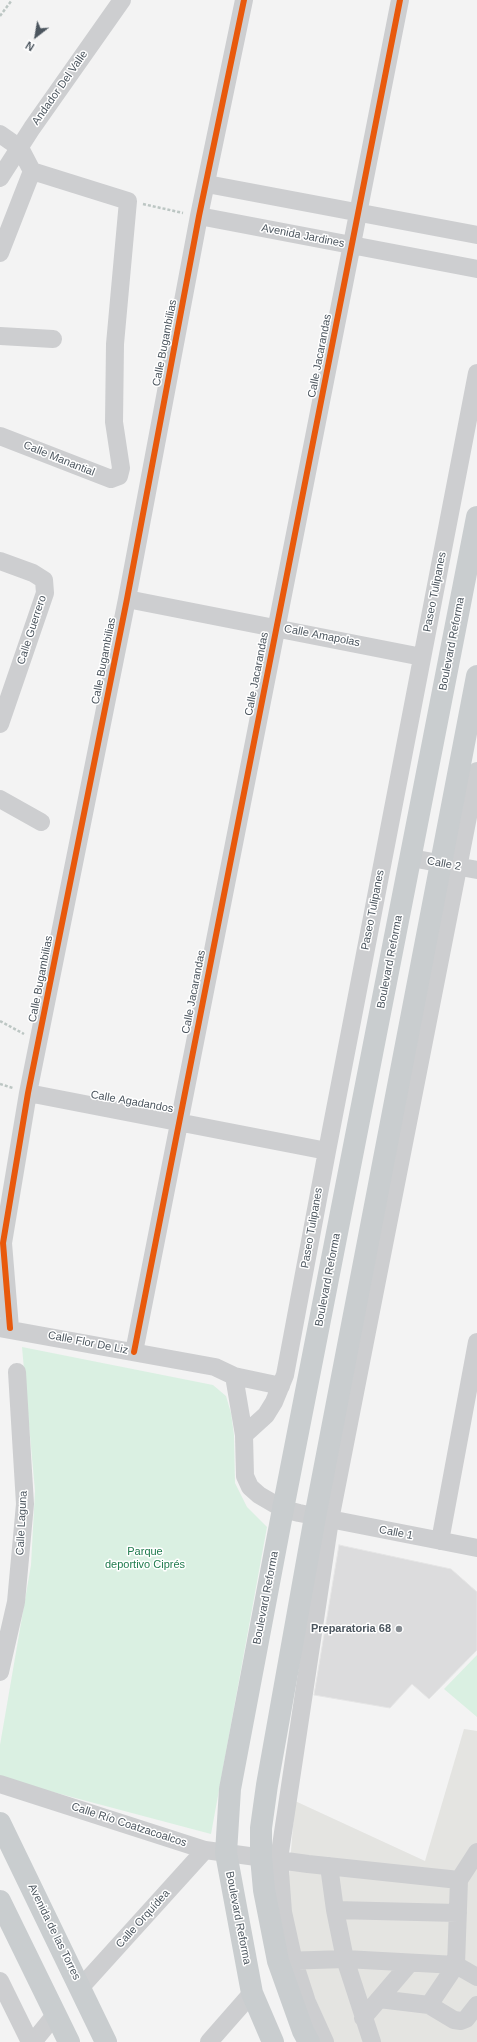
<!DOCTYPE html>
<meta charset="utf-8">
<style>
body{margin:0}
#map{position:relative;width:477px;height:2042px;overflow:hidden;background:#f3f3f3;font-family:Arial,sans-serif}
canvas{display:block}
.north{position:absolute;left:16px;top:16px;width:40px;height:40px;-webkit-text-stroke:3px #fff;paint-order:stroke;rotate:211deg;font-size:11px;font-weight:700;line-height:16px;text-align:center;color:#4b555e}
.north::after{content:'';display:block;margin:auto;width:14px;height:18px;background:#4b555e;clip-path:polygon(50% 0,100% 100%,50% 72%,0 100%)}
</style>
<div id="map">
<canvas width="477" height="2042"></canvas>
<div class="north">N</div>
</div>
<script>
const ctx = document.querySelector('canvas').getContext('2d');
ctx.lineJoin = 'round';
function fillPath(path, color) {
  ctx.fillStyle = color;
  ctx.fill(path, 'evenodd');
}
function toPath(rows) {
  const path = new Path2D();
  for (const r of rows) {
    path.moveTo(r[0], r[1]);
    for (let i = 2; i < r.length; i += 2) path.lineTo(r[i], r[i + 1]);
  }
  return path;
}
function stroke(path, color, width, dash) {
  ctx.strokeStyle = color;
  ctx.lineWidth = width;
  ctx.lineCap = dash ? 'butt' : 'round';
  ctx.setLineDash(dash || []);
  ctx.stroke(path);
}
function label(font, color, halo, rows, align = 'center') {
  ctx.font = font + ' Arial,sans-serif';
  ctx.lineWidth = 3;
  ctx.setLineDash([]);
  ctx.textBaseline = 'middle';
  ctx.strokeStyle = halo;
  ctx.fillStyle = color;
  for (const [text, x, y, turn = 0] of rows) {
    ctx.save();
    ctx.translate(x, y);
    ctx.rotate((+turn || 0) * Math.PI / 180);
    ctx.textAlign = isNaN(turn) ? turn : align;
    if (halo) ctx.strokeText(text, 0, 0);
    ctx.fillText(text, 0, 0);
    ctx.restore();
  }
}
fillPath(toPath([
 [464,1729,477,1731,477,2042,334,2042,297,1957,288,1888,295,1801,425,1861]
]), '#e4e4e1');
fillPath(toPath([
 [22,1347,213,1385,226,1396,231,1413,234,1435,235,1483,247,1507,267,1527,211,1834,0,1778,0,1745,31,1565,35,1491],
 [477,1655,477,1717,444,1689]
]), '#daf0e2');
const building = toPath([
 [339,1545,451,1569,477,1592,477,1650,429,1699,412,1684,390,1708,314,1695,339,1545]
]);
fillPath(building, '#dcdcdd');
stroke(building, '#e5e5e5', 1);
stroke(toPath([
 [0,16,12,0],
 [143,204,183,213],
 [0,1021,24,1034],
 [0,1084,13,1088]
]), '#bcc6c3', 2.5, [3, 2]);
stroke(toPath([
 [0,134,20,148,32,171,128,201,115,344,114,422,121,468,119,476,111,479,0,436],
 [0,178,32,128,122,0],
 [207,184,477,235],
 [199,216,477,269],
 [0,253,32,171],
 [0,336,53,339],
 [0,561,33,573,44,580,45,593,0,724],
 [127,599,422,657],
 [0,799,41,822],
 [411,858,477,870],
 [28,1093,327,1151],
 [0,1328,215,1367,234,1376,281,1386],
 [10,1328,3,1243,28,1093,127,599,199,216,244,0],
 [134,1352,400,0],
 [234,1376,244,1435,245,1476,250,1487,259,1495,283,1509,299,1513,477,1548],
 [244,1435,266,1415,274,1402,285,1375,327,1151,477,373],
 [440,1541,477,1342],
 [0,1672,16,1602,25,1504,17,1372],
 [0,1784,205,1850,308,1864,459,1880],
 [477,1852,459,1880,456,1965,429,2005,454,2020,461,2021,466,2019,477,2005],
 [329,1866,335,1910,345,1959,372,2042],
 [335,1910,458,1913],
 [283,1961,345,1959,456,1965,477,1977],
 [0,1981,30,2042],
 [81,1987,205,1850],
 [379,1999,429,2005],
 [363,2018,410,1963],
 [33,2042,55,2015],
 [209,2042,252,1993],
 [325,2042,307,2002,294,1962,283,1912,279,1859,330,1520,477,771]
]), '#cdced0', 18);
stroke(toPath([
 [0,1823,106,2042],
 [0,1901,69,2042],
 [273,2042,252,1993,226,1853,230,1789,283,1509,477,517],
 [309,2042,303,2031,278,1961,264,1890,261,1857,261,1828,267,1785,315,1517,477,676]
]), '#c9cdcf', 22);
stroke(toPath([
 [10,1328,3,1243,28,1093,127,599,199,216,244,0],
 [134,1352,400,0]
]), '#e8590c', 6);
for (const [x, y, r, color] of [
 [399,1629,4,"#868c92"]
]) {
  const dot = new Path2D();
  dot.arc(x, y, r, 0, 2 * Math.PI);
  ctx.fillStyle = color;
  ctx.fill(dot);
  stroke(dot, '#fff', 1.5);
}
label('11px', '#4b555e', '#fff', [
 ["Andador Del Valle",60,88,-55],
 ["Avenida Jardines",303,236,11],
 ["Calle Bugambilias",165,343,-79],
 ["Calle Jacarandas",320,356,-79],
 ["Calle Manantial",59,459,22],
 ["Paseo Tulipanes",435,592,-79],
 ["Calle Guerrero",32,630,-72],
 ["Calle Amapolas",322,636,11],
 ["Boulevard Reforma",452,644,-79],
 ["Calle Bugambilias",104,661,-79],
 ["Calle Jacarandas",257,674,-79],
 ["Calle 2",444,864,10],
 ["Paseo Tulipanes",373,910,-79],
 ["Boulevard Reforma",390,962,-79],
 ["Calle Bugambilias",41,979,-79],
 ["Calle Jacarandas",194,992,-79],
 ["Calle Agadandos",132,1102,10],
 ["Paseo Tulipanes",312,1228,-80],
 ["Boulevard Reforma",328,1280,-79],
 ["Calle Flor De Liz",88,1343,11],
 ["Calle Laguna",22,1523,-87],
 ["Calle 1",396,1533,11],
 ["Boulevard Reforma",266,1598,-79],
 ["Calle Río Coatzacoalcos",129,1825,18],
 ["Boulevard Reforma",238,1918,79],
 ["Calle Orquídea",143,1919,-48],
 ["Avenida de las Torres",54,1932,64]
]);
label('11px', '#207b4e', '#fff', [
 ["Parque",145,1552],
 ["deportivo Ciprés",145,1565]
]);
label('bold 11px', '#4b555e', '#fff', [
 ["Preparatoria 68",391,1629]
], 'right');
</script>
